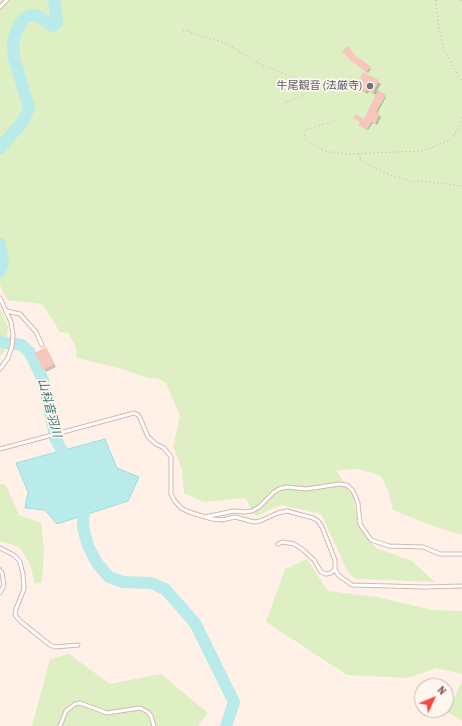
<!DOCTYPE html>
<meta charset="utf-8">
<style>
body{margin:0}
#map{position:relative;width:462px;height:726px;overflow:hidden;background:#fff1e7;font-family:"Archivo Narrow",sans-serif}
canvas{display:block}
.north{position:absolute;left:414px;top:678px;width:40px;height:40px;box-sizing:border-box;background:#fff6ef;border:1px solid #cbb4ac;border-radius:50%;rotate:46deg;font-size:11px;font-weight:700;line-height:16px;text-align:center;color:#7c5047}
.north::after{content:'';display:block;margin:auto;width:14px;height:18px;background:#f6453f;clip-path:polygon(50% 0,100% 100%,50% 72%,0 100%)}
</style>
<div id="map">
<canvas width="462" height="726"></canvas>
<div class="north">N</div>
</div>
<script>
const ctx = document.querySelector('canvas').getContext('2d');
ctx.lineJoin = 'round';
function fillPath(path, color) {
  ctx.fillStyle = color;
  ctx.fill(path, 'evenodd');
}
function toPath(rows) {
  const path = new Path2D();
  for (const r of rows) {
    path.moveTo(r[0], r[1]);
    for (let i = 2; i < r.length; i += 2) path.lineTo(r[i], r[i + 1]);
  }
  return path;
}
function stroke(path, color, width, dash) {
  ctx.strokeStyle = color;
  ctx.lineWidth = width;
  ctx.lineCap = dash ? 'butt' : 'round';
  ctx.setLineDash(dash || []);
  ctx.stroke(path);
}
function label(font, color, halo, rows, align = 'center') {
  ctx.font = font + ' "Archivo Narrow","Noto Sans JP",sans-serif';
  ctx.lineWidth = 3.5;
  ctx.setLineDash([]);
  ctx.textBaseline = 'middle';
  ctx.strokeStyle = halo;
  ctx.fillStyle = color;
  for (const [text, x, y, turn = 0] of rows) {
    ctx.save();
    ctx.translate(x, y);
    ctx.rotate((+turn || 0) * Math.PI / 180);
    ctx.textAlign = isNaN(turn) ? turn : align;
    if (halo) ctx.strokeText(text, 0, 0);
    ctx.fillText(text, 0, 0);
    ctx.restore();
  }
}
fillPath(toPath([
 [0,0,462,0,462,535,433,526,393,510,389,493,381,476,358,469,336,470,353,497,359,528,376,548,412,561,435,582,357,579,349,574,321,514,281,505,256,516,245,498,204,502,184,493,182,469,173,447,180,416,166,383,159,379,145,377,119,368,77,358,75,345,68,333,60,332,42,304,7,300,0,285],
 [0,308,8,327,5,351,0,356],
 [0,484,6,485,19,515,41,523,44,549,42,582,35,584,30,564,21,549,11,544,1,542,0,540],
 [307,559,328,591,377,597,432,610,462,611,462,674,436,668,408,678,347,675,266,622,285,569],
 [69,654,110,684,161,674,208,713,198,726,32,726,50,659],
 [462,681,462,721,448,712]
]), '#ddefc3');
const water = toPath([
 [105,439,117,468,139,477,128,501,57,524,45,510,25,508,28,492,16,463,105,439]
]);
fillPath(water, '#b8ebe9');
stroke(water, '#9ddedc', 1);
fillPath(toPath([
 [359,59,371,69,368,73,354,62],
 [363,73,381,84,377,91,386,97,377,114,381,117,377,125,373,123,368,130,361,126,361,122,354,118,364,120,376,95,369,91,368,94,362,91,357,84],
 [46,348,56,367,46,372,44,369]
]), '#0003');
stroke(toPath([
 [0,148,23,121,29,108,14,57,13,43,17,29,24,18,30,16,36,15,53,26,56,24,57,19,54,0],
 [0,244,3,263,0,271],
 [0,342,22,345,30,353,43,380,56,440,64,454,72,463],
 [84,501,83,527,88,546,97,563,109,577,123,582,151,583,165,589,195,623,234,702,226,726]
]), '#b8ebe9', 12);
fillPath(toPath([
 [348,46,358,59,359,58,371,67,366,72,352,61,352,62,342,51],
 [363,72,379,80,373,93,367,90,365,92,359,89,360,86,356,84],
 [378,90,386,95,376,112,380,114,375,124,371,122,367,130,358,125,360,122,353,118,356,114,364,119],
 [46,347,55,364,43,370,35,353]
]), '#f7c7bb');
const lane = toPath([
 [0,7,7,0],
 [0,298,11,322,13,335,12,346,8,358,0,369],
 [6,311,20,314,36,332,42,345],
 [0,449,134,413,138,415,140,418,148,437,156,444,164,448,171,457,171,494,174,500,181,508,189,512,212,519,222,520,235,517,254,522,260,521,278,513,287,511,313,518,318,521,322,527,335,560,335,569,331,573,326,574,321,572,314,560,302,549,294,544,282,542,278,544],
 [205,517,234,511,244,512,252,511,259,507,274,492,279,489,286,487,307,489,339,484,347,485,353,491,358,503,360,524,371,540,389,546,423,547,440,554,462,554],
 [0,548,12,554,16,557,20,562,23,574,24,589,16,609,15,615,20,621,50,645,55,647,78,645],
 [335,569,338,575,352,585,426,587,462,586],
 [0,570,2,573,4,585,0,593],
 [60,726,66,711,75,704,80,703,107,713,140,708,148,712,151,716,154,726]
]);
stroke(lane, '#d5b7ad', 5);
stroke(toPath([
 [436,0,436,6,440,33,444,50,462,82],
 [461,0,462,2],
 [183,30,225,43,258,63,307,83,310,90,304,95,284,103],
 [335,121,305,130,305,138,313,145,325,151,345,154,422,151,451,140,459,127,462,117],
 [359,154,361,160,376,169,396,177,414,182,421,181,462,186]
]), '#ddaa9d', 1, [1, 3]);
stroke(lane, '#fff', 3);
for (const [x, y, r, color] of [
 [370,86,4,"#6b7280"]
]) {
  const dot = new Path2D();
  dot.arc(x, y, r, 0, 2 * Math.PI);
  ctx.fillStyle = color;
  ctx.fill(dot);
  stroke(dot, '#fff6ef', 1.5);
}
label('11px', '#5b616d', '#fff6ef', [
 ["牛尾観音 (法厳寺)",362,86]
], 'right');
label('italic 12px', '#367b79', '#fff6ef', [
 ["山科音羽川",49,408,75]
]);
</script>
